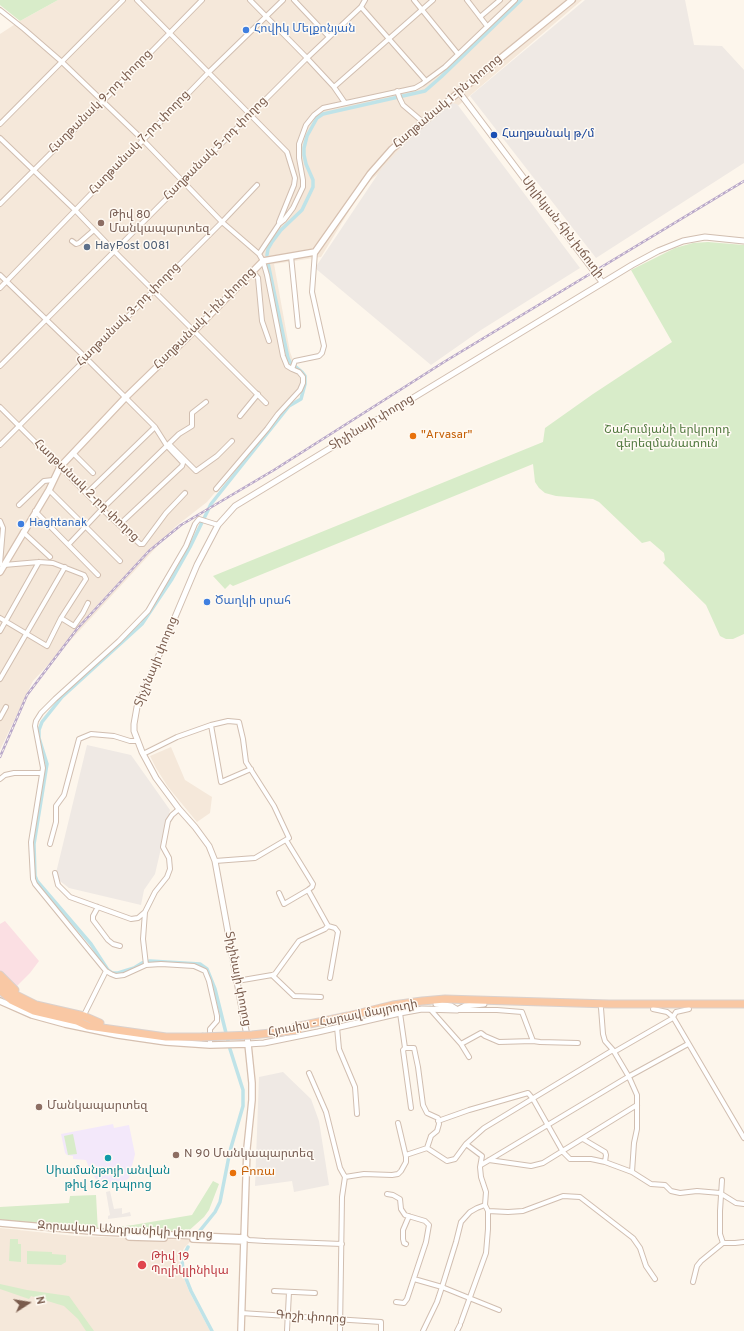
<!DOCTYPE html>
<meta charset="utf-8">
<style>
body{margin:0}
#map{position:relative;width:744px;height:1331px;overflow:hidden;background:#fdf6ec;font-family:Overpass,sans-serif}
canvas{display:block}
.north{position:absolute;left:8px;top:1283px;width:40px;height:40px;-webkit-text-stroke:3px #fffaf3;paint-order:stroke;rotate:78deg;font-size:11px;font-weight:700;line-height:16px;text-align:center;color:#7a5c4d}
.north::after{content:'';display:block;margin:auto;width:14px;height:18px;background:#7a5c4d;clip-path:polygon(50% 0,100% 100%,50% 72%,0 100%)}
</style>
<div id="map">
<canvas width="744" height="1331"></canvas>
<div class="north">N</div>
</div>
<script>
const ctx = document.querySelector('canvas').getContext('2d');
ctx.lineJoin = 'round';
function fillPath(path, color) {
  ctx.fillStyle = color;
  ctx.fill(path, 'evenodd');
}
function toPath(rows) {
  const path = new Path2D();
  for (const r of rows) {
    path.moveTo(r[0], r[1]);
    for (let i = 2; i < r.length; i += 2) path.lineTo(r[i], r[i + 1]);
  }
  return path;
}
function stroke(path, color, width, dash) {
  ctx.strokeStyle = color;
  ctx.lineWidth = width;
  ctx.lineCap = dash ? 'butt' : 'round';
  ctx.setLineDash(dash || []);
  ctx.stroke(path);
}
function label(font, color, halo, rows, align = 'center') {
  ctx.font = font + ' Overpass,"Noto Sans Armenian",sans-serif';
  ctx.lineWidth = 3;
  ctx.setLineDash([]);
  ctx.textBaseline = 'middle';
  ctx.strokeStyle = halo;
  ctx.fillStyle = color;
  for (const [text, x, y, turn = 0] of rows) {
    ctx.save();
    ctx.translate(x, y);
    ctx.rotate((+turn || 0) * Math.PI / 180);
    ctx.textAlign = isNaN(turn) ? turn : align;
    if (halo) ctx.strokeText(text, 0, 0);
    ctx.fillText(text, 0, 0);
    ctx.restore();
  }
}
fillPath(toPath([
 [58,0,582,0,371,180,360,193,321,257,274,264,290,352,303,386,298,395,207,502,175,527,33,681,0,750,0,34,20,21],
 [171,747,185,780,212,797,210,813,197,822,168,787,156,768,150,756],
 [0,1228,75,1236,192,1240,184,1248,180,1258,180,1263,181,1271,189,1291,210,1331,0,1331]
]), '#f5e8da');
fillPath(toPath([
 [585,0,685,0,694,45,722,46,744,70,744,163,596,258,470,96],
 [451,103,457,104,580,268,481,330,431,365,315,268,382,168,412,136],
 [87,745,131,755,170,810,155,874,144,890,141,905,69,888,60,881,56,873],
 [283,1072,311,1099,319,1121,329,1185,294,1192,292,1181,255,1186,259,1077],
 [110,1191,114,1209,122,1208,122,1214,130,1212,131,1216,108,1219,108,1216,110,1215,106,1192]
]), '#efe9e4');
fillPath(toPath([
 [113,1124,114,1128,129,1125,135,1154,129,1178,125,1181,102,1185,98,1182,90,1170,86,1160,73,1159,73,1156,67,1155,65,1153,61,1134]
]), '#f3e8fa');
fillPath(toPath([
 [5,921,39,961,30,973,16,987,0,972,0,924]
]), '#fbdfe3');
fillPath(toPath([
 [0,0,58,0,20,21,0,5],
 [708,242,744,245,744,634,733,639,726,639,720,636,706,605,663,563,665,560,664,553,650,541,642,543,599,502,593,499,556,496,545,493,539,488,535,482,533,464,233,586,230,584,225,589,213,576,543,442,545,428,593,394,672,342,631,270,675,248,693,243],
 [73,1134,77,1154,68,1155,64,1136],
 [213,1181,219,1184,209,1210,204,1217,185,1234,159,1235,159,1227,149,1227,149,1235,102,1233,102,1228,109,1228,133,1225,192,1215],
 [96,1195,98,1232,0,1221,0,1207,69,1203,70,1196],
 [10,1239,18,1239,18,1244,21,1244,21,1262,9,1261],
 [27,1251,52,1252,52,1254,66,1255,66,1262,61,1265,27,1264],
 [0,1284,27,1290,69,1296,94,1331,86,1331,78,1319,64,1306,31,1296,29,1299,0,1289]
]), '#d8ecc9');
stroke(toPath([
 [267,255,268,249,272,242,281,230,302,210,313,187,313,180,306,164,304,155,304,148,307,136,317,118,323,114,425,91,441,77,521,0],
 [198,1233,215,1212,220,1202,230,1151,243,1106,243,1090,230,1049,215,989,207,969,200,964,150,961,142,963,134,968,118,973,112,973,108,970,91,944,37,881,35,876,34,844,47,764,39,738,39,730,42,722,62,697,142,624,172,579,190,547,211,504,289,406,301,399,305,384,305,376,302,372,290,362,288,358,268,263],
 [188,1247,182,1259,183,1271,191,1291,212,1331]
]), '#bfe3e8', 3.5);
const minor = toPath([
 [137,0,287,152,295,178,294,185,279,222],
 [250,0,307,58,334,87,345,103],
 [294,0,329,37],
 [414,0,458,54],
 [467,0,487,26],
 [361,7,426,81],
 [0,10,24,29,62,62,143,140,222,222,259,254,263,261,267,275,283,356,287,366,292,369,295,361,319,356,322,353,324,346,312,292,315,252],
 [480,17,500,0],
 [334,87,433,0],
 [397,91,400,99,403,105,423,122],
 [0,124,123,0],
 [0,138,75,210,120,257,266,403],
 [0,204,106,98,202,0],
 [72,241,76,244,79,243,94,230],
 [259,254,279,224,284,220,293,208,303,187,303,180,299,158,299,144,306,125,314,115,323,108,415,88,422,84,445,67,515,0],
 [291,256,298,326],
 [253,272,258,278,262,321,269,341],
 [0,275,86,358,155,427,167,446,183,463,182,466,119,525],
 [0,288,208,73,283,0],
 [0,366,183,182,307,58,361,7,365,0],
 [0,407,102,509,140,544,143,544,166,513,185,493],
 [240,416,258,394],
 [169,444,196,471,217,456,232,441],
 [0,445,222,222,257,185],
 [73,453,93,473],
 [216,489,267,429,278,414,300,390,303,383,303,377,299,372,292,369],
 [49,490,120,561],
 [87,493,155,427],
 [19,505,44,481,53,480],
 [35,511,98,575],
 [0,521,3,528,0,564],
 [23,532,50,557],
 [69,544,102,509,179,434,192,426,192,413,206,402],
 [0,618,47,646,61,618,86,579,84,575,53,563,39,562,4,565],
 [61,618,74,626,83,613,88,603],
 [0,631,39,562],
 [0,679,65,567],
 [0,718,6,707],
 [211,725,221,782,251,769],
 [143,754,177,737,211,725,228,721,239,722,243,739,246,762,274,806,289,838,255,858,215,861],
 [0,779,5,775,14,773,42,773],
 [179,809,172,815,168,821,163,847,169,858,170,869,167,877,155,892,145,912,143,939,146,965,124,975,116,976,111,974,106,971,35,884,33,879,31,842,43,768,35,726,36,721,41,713,55,699,119,641,148,611,186,546,195,524,199,519,218,525],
 [50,844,56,822,56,806,64,795,79,739,91,734,114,736,130,741,137,741],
 [55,873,58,885,70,897,131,919,138,918,145,912],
 [308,890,328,926,335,928,338,932,330,978],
 [279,893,284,904,308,890,312,887,313,884,286,840],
 [98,907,93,916,93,920,108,940,113,944,120,946],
 [146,965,161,964,194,966,205,971,209,981,217,1016,217,1021,210,1029,210,1045],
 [272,975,275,974,299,941,325,929,328,926],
 [237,981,272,975,294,996,321,997],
 [601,1008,603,1034,605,1041,613,1050],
 [430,1009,461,1044,469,1057],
 [653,1009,667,1012,673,1017,744,1138],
 [457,1010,497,1010,522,1012,533,1041],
 [85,1013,106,971],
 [400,1013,405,1048,403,1050,411,1108],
 [673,1017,676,1012,689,1009],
 [337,1027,339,1049,355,1087,357,1114],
 [461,1044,481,1033,485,1036,499,1042,533,1041,540,1042,578,1043],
 [405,1048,414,1048,418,1067,423,1105,427,1113,438,1118,439,1124,437,1131,431,1136,427,1148,406,1155],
 [614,1052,673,1018],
 [309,1073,326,1112,340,1168,345,1177],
 [438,1121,469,1110,528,1093,533,1099,563,1152,570,1159,591,1159,605,1162,632,1172,651,1184,665,1185,671,1191,680,1193,697,1191,720,1193,736,1203,744,1204],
 [583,1139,605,1152,606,1155,605,1162],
 [427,1148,447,1161,455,1159,466,1144,484,1128,613,1050,629,1077,637,1095,637,1129,634,1143,632,1172],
 [489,1160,531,1166,543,1163,637,1105],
 [481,1165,626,1078,688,1044],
 [722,1180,720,1211,720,1234,723,1243],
 [387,1194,393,1195,400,1199,401,1209,405,1215,425,1221,429,1225,426,1242,407,1299,404,1303,396,1302],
 [488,1211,508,1212,523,1211,563,1196,580,1197,633,1238,640,1248,646,1266,655,1279],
 [245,1238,249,1240,265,1241,342,1244],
 [406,1244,404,1243,403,1239,403,1230,409,1216],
 [414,1279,442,1287,499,1310],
 [693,1282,697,1266,701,1261,723,1243,735,1243,744,1242],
 [274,1291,315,1293],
 [241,1313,381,1322,381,1331],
 [461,1322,486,1253,488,1229,488,1211,485,1205,486,1192,481,1177,480,1167,482,1156,466,1144],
 [287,1331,289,1292],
 [340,1331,342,1197,345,1177,364,1174,392,1175,398,1174,401,1171,406,1162,406,1157,398,1123],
 [423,1331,437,1302,442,1287,456,1242,461,1222,470,1212,477,1208,485,1205],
 [457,1331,460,1325]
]);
const tertiary = toPath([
 [459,92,602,282],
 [436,1004,451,1006,456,1009],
 [484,1004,465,1006,457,1010,422,1009,400,1013,318,1032,264,1043,248,1044,247,1036,215,861,209,846,195,827,179,809,156,778,142,752,134,731,134,724,137,707,197,565,218,525,235,506,632,265,658,251,683,241,705,237,744,241]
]);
const secondary = toPath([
 [0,572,49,490,60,467,125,398,194,331,263,261,315,252,370,174,392,149,459,92,572,0],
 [0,1001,32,1015,65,1024,118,1035,166,1042,210,1045,248,1044,252,1083,252,1100,247,1148,241,1331],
 [0,1223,101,1232,245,1238],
 [129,1237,164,1238],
 [193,1239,244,1241]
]);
const trunk = toPath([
 [0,975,15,990],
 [0,983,16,995,36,1005,84,1016,100,1023],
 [0,990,11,1000,34,1011,77,1021,88,1026,166,1037,202,1037],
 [295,1027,348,1016,393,1005,422,1001,445,999,609,1004,744,1004]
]);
stroke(minor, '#d1beb0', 6);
stroke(tertiary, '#d1beb0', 7);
stroke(secondary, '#d6c0b0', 8);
stroke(trunk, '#dad1cd', 9);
stroke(minor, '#fff', 4);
stroke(tertiary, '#fff', 5);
stroke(secondary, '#fff', 5.5);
stroke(trunk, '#f9c8a4', 7);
const rail = toPath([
 [0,757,27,695,77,629,149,551,181,525,274,470,444,362,744,181]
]);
stroke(rail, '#b9a8c9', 2.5);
stroke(rail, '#fffaf3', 1, [3]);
const trunkBridge = toPath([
 [202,1037,252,1035,298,1030]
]);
stroke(trunkBridge, '#dad1cd', 9, []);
stroke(trunkBridge, '#f9c8a4', 7);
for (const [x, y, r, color] of [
 [246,30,4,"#3f7fe0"],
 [494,135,4,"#1a4fb4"],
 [101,223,4,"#8d6e63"],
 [87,247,4,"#5c6f8a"],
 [413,436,4,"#e8710a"],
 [21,524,4,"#3f7fe0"],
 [207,602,4,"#3f7fe0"],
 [39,1107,4,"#8d6e63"],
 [176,1155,4,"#8d6e63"],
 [108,1158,4,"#0f9aa8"],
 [233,1173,4,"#e8710a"],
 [142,1265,5,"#e0444e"]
]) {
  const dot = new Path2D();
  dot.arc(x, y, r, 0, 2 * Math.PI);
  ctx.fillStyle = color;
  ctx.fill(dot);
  stroke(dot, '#fffaf3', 1.5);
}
label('12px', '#366cbe', '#fffaf3', [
 ["Հովիկ Մելքոնյան",254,30],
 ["Haghtanak",29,524],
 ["Ծաղկի սրահ",215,602]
], 'left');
label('12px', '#7a5c4d', '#fffaf3', [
 ["Հաղթանակ 9-րդ փողոց",101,102,-45],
 ["Հաղթանակ 1-ին փողոց",448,102,-40],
 ["Հաղթանակ 7-րդ փողոց",140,143,-46],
 ["Հաղթանակ 5-րդ փողոց",216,149,-45],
 ["Սիլիկյան հին խճուղի",562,228,52],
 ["Հաղթանակ 3-րդ փողոց",129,315,-45],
 ["Հաղթանակ 1-ին փողոց",205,319,-45],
 ["Տիչինայի փողոց",372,423,-31],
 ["Հաղթանակ 2-րդ փողոց",86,491,44],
 ["Տիչինայի փողոց",157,662,-68],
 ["Տիչինայի փողոց",237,979,79],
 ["Հյուսիս - Հարավ մայրուղի",343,1019,-11],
 ["Զորավար Անդրանիկի փողոց",125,1231,3],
 ["Գոշի փողոց",311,1318,4]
]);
label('12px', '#164399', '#fffaf3', [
 ["Հաղթանակ թ/մ",502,135]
], 'left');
label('12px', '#785e54', '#fffaf3', [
 ["Թիվ 80",109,216],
 ["Մանկապարտեզ",109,230],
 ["Մանկապարտեզ",47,1107],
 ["N 90 Մանկապարտեզ",184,1155]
], 'left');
label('12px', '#4e5e75', '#fffaf3', [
 ["HayPost 0081",95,247]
], 'left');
label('12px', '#537a41', '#fffaf3', [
 ["Շահումյանի երկրորդ",667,431],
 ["գերեզմանատուն",667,445]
]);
label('12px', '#c56008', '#fffaf3', [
 ["\"Arvasar\"",421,436],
 ["Բոռա",241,1173]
], 'left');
label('12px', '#0d838f', '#fffaf3', [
 ["Սիամանթոյի անվան",108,1172],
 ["թիվ 162 դպրոց",108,1186]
]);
label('12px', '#be3a42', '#fffaf3', [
 ["Թիվ 19",151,1258],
 ["Պոլիկլինիկա",151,1272]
], 'left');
</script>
